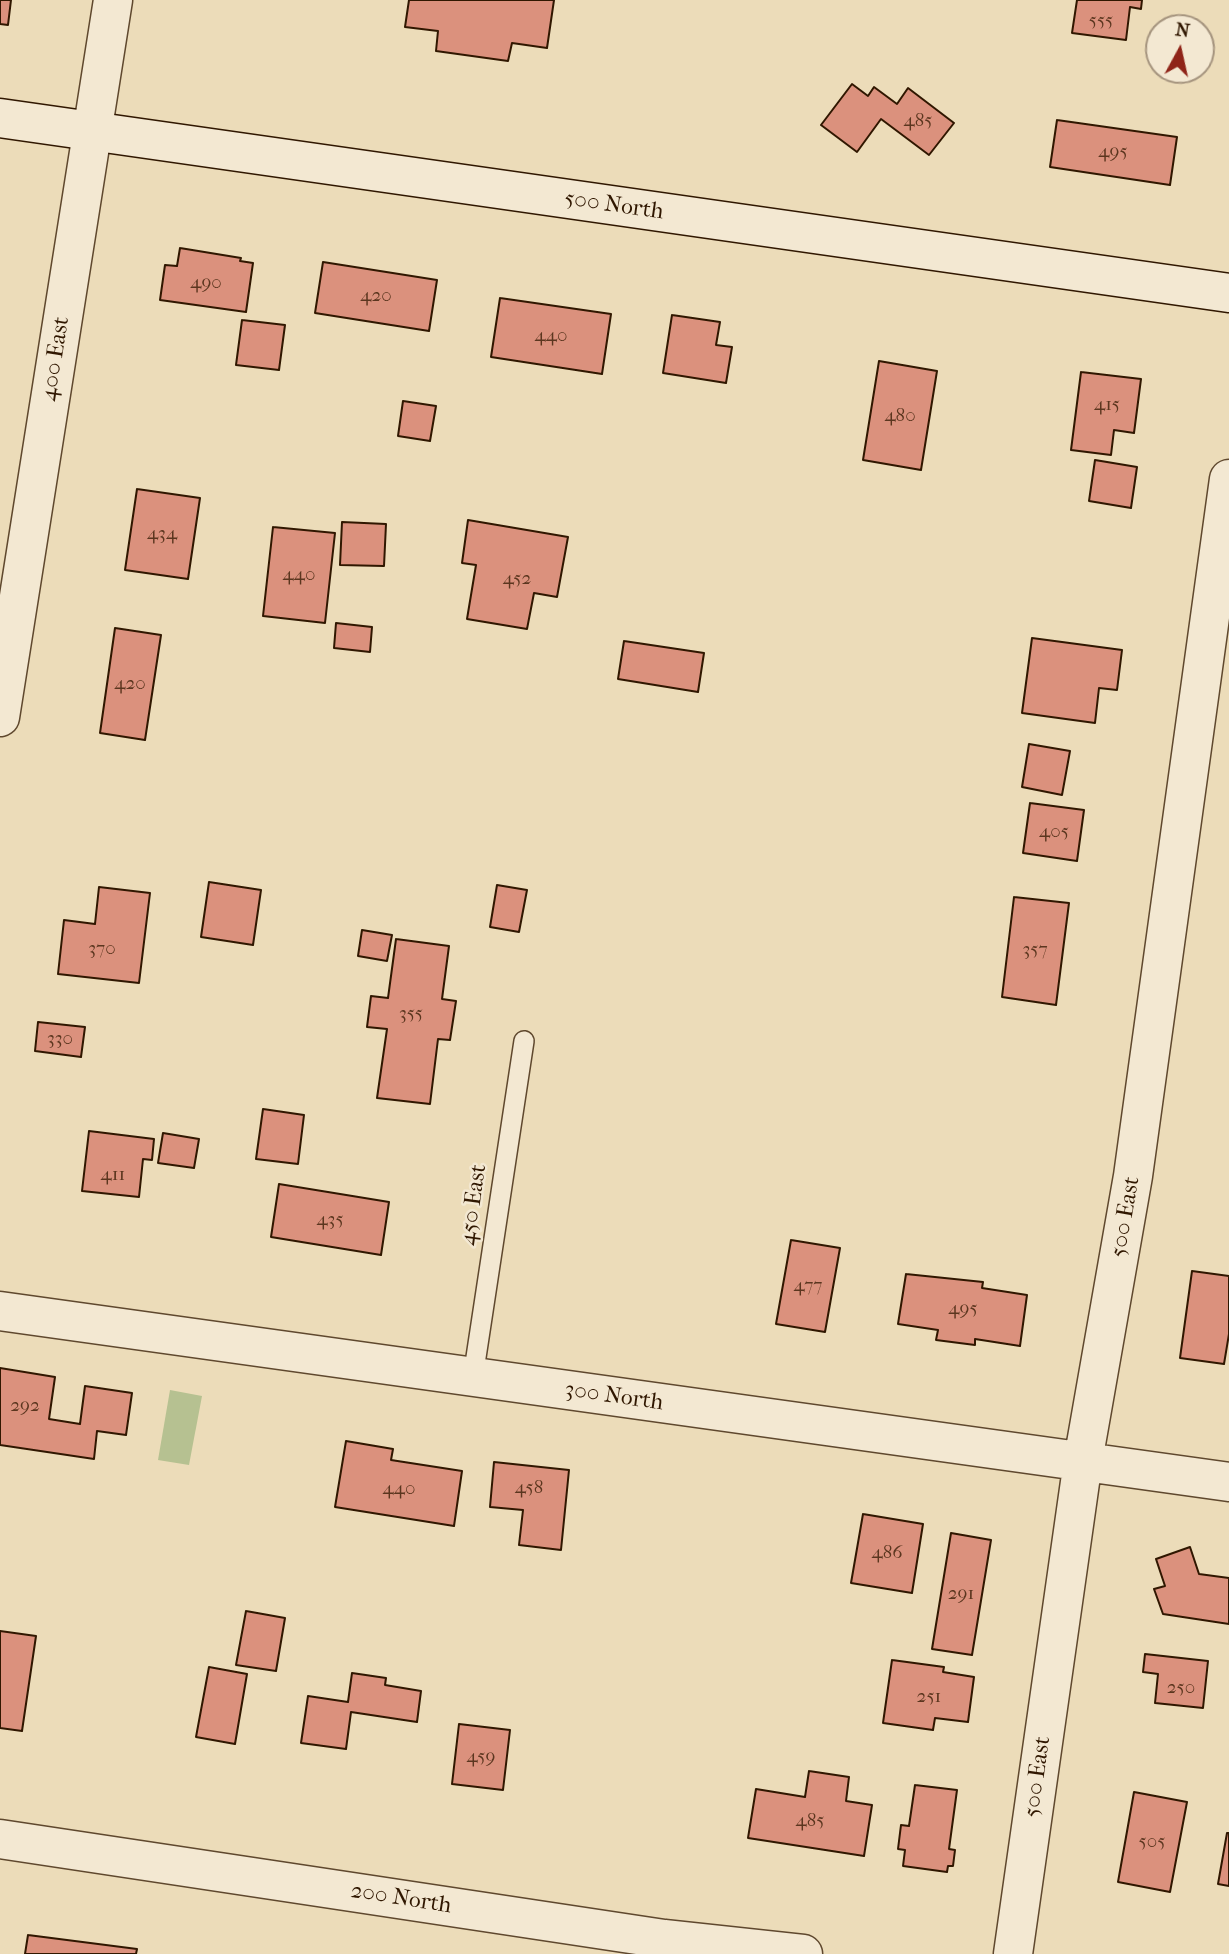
<!DOCTYPE html>
<style>
body{margin:0}
#map{position:relative;width:1229px;height:1954px;overflow:hidden;background:#ecdcb9;font-family:"IM FELL French Canon",serif}
canvas{display:block}
.north{position:absolute;left:1145px;top:14px;width:70px;height:70px;box-sizing:border-box;background:#f3e8d2;border:2px solid #a5947e;border-radius:50%;rotate:8deg;font-size:19px;font-weight:700;line-height:28px;text-align:center;color:#301700}
.north::after{content:'';display:block;margin:auto;width:24px;height:32px;background:#8f2418;clip-path:polygon(50% 0,100% 100%,50% 72%,0 100%)}
</style>
<div id="map">
<canvas width="1229" height="1954"></canvas>
<div class="north">N</div>
</div>
<script>
const ctx = document.querySelector('canvas').getContext('2d');
ctx.lineJoin = 'round';
function fillPath(path, color) {
  ctx.fillStyle = color;
  ctx.fill(path, 'evenodd');
}
function toPath(rows) {
  const path = new Path2D();
  for (const r of rows) {
    path.moveTo(r[0], r[1]);
    for (let i = 2; i < r.length; i += 2) path.lineTo(r[i], r[i + 1]);
  }
  return path;
}
function stroke(path, color, width, dash) {
  ctx.strokeStyle = color;
  ctx.lineWidth = width;
  ctx.lineCap = dash ? 'butt' : 'round';
  ctx.setLineDash(dash || []);
  ctx.stroke(path);
}
function label(font, color, halo, rows, align = 'center') {
  ctx.font = font + ' "IM FELL French Canon",serif';
  ctx.lineWidth = 5;
  ctx.setLineDash([]);
  ctx.textBaseline = 'middle';
  ctx.strokeStyle = halo;
  ctx.fillStyle = color;
  for (const [text, x, y, turn = 0] of rows) {
    ctx.save();
    ctx.translate(x, y);
    ctx.rotate((+turn || 0) * Math.PI / 180);
    ctx.textAlign = isNaN(turn) ? turn : align;
    if (halo) ctx.strokeText(text, 0, 0);
    ctx.fillText(text, 0, 0);
    ctx.restore();
  }
}
fillPath(toPath([
 [170,1390,202,1396,189,1465,158,1460]
]), '#b6c191');
const building = toPath([
 [0,0,11,0,8,25,0,24,0,0],
 [409,0,554,0,547,48,512,43,508,61,436,51,438,31,405,27,409,0],
 [1077,0,1142,0,1141,9,1130,7,1126,40,1072,33,1077,0],
 [852,84,868,96,874,87,897,104,908,88,954,123,929,155,881,119,857,152,821,125,852,84],
 [1057,120,1177,137,1170,185,1050,167,1057,120],
 [180,248,241,258,240,261,253,263,246,312,160,300,165,265,177,266,180,248],
 [323,262,437,280,429,331,315,313,323,262],
 [500,298,611,314,602,374,491,357,500,298],
 [672,315,720,322,716,345,732,347,726,383,663,373,672,315],
 [242,320,285,325,279,370,236,365,242,320],
 [879,361,937,371,921,470,863,460,879,361],
 [1081,372,1141,379,1134,433,1114,430,1111,455,1071,450,1081,372],
 [403,401,436,406,430,441,398,436,403,401],
 [1095,460,1137,467,1131,508,1089,501,1095,460],
 [137,489,200,498,188,579,125,570,137,489],
 [468,520,568,537,557,597,534,593,527,629,467,619,476,565,462,563,468,520],
 [342,522,386,524,384,566,340,565,342,522],
 [273,527,335,533,325,623,263,616,273,527],
 [336,623,372,627,370,652,334,648,336,623],
 [115,628,161,635,145,740,100,733,115,628],
 [1032,638,1122,650,1117,690,1099,688,1095,723,1022,713,1032,638],
 [624,641,704,653,698,692,618,679,624,641],
 [1029,744,1070,751,1062,795,1022,787,1029,744],
 [1030,803,1084,810,1077,861,1023,853,1030,803],
 [209,882,261,890,253,945,201,937,209,882],
 [497,885,527,890,519,932,490,927,497,885],
 [99,887,150,893,139,983,58,974,64,920,95,924,99,887],
 [1014,897,1069,903,1056,1005,1002,997,1014,897],
 [362,930,392,935,387,961,358,956,362,930],
 [396,939,449,946,442,999,456,1001,450,1040,438,1039,430,1104,377,1098,387,1029,367,1027,371,996,388,998,396,939],
 [38,1022,85,1027,81,1057,35,1051,38,1022],
 [263,1109,304,1115,298,1164,256,1159,263,1109],
 [89,1131,154,1139,152,1160,143,1159,139,1197,82,1191,89,1131],
 [163,1133,199,1139,194,1168,158,1163,163,1133],
 [279,1184,389,1202,381,1255,271,1237,279,1184],
 [791,1240,840,1248,825,1332,776,1324,791,1240],
 [1192,1271,1229,1276,1229,1334,1224,1364,1180,1358,1192,1271],
 [906,1274,983,1282,982,1288,1027,1295,1020,1346,975,1339,975,1345,936,1340,938,1330,898,1324,906,1274],
 [0,1368,55,1377,49,1419,80,1424,85,1386,132,1393,126,1435,97,1431,94,1459,0,1445,0,1368],
 [346,1441,393,1449,391,1460,462,1471,454,1526,335,1507,346,1441],
 [494,1462,569,1470,561,1550,519,1545,523,1510,490,1507,494,1462],
 [863,1514,923,1524,912,1593,851,1583,863,1514],
 [951,1533,991,1540,972,1655,932,1649,951,1533],
 [1190,1547,1199,1574,1229,1578,1229,1624,1163,1614,1154,1589,1165,1586,1156,1559,1190,1547],
 [246,1611,285,1618,276,1671,236,1665,246,1611],
 [0,1631,36,1636,22,1731,0,1728,0,1631],
 [1145,1654,1208,1661,1203,1708,1155,1703,1158,1674,1143,1672,1145,1654],
 [892,1660,944,1667,943,1672,974,1677,968,1722,935,1718,933,1730,883,1723,892,1660],
 [209,1667,247,1674,235,1744,196,1737,209,1667],
 [352,1673,386,1678,385,1685,421,1691,417,1722,351,1712,346,1749,301,1743,308,1696,348,1702,352,1673],
 [459,1724,510,1730,503,1790,452,1784,459,1724],
 [809,1771,849,1777,846,1801,872,1805,864,1856,748,1838,756,1789,805,1797,809,1771],
 [915,1785,957,1790,949,1849,955,1850,953,1866,948,1866,947,1872,903,1866,905,1850,898,1849,901,1825,909,1826,915,1785],
 [1134,1792,1187,1802,1170,1892,1118,1882,1134,1792],
 [1227,1833,1229,1833,1229,1886,1218,1884,1227,1833],
 [28,1935,137,1949,136,1954,25,1954,28,1935]
]);
fillPath(building, '#db917d');
stroke(building, '#301700', 2);
const lane = toPath([
 [473,1377,524,1041]
]);
const street = toPath([
 [0,717,113,0],
 [0,1311,1229,1482],
 [0,1839,664,1939,803,1954],
 [1013,1954,1083,1461,1133,1176,1229,479]
]);
const secondary = toPath([
 [0,118,1229,293]
]);
stroke(lane, '#5f482e', 22);
stroke(street, '#5f482e', 41);
stroke(secondary, '#301700', 41);
stroke(lane, '#f3e8d2', 19);
stroke(street, '#f3e8d2', 38);
stroke(secondary, '#f3e8d2', 38);
label('19px', '#5b361f', null, [
 ["555",1101,21],
 ["485",918,121],
 ["495",1113,152],
 ["490",206,283],
 ["420",376,296],
 ["440",551,336],
 ["415",1107,405],
 ["480",900,416],
 ["434",162,534],
 ["440",299,575],
 ["452",517,579],
 ["420",130,684],
 ["405",1054,832],
 ["370",102,949],
 ["357",1035,950],
 ["355",411,1014],
 ["330",60,1039],
 ["411",113,1175],
 ["435",330,1220],
 ["477",808,1286],
 ["495",963,1309],
 ["292",25,1406],
 ["458",529,1488],
 ["440",399,1489],
 ["486",887,1553],
 ["291",961,1594],
 ["250",1181,1688],
 ["251",929,1697],
 ["459",481,1757],
 ["485",810,1821],
 ["505",1152,1842]
]);
label('23px', '#301700', '#f3e8d2', [
 ["500 North",614,206,8],
 ["400 East",56,359,-81],
 ["450 East",474,1205,-82],
 ["500 East",1126,1217,-80],
 ["300 North",614,1397,8],
 ["500 East",1038,1777,-82],
 ["200 North",401,1899,9]
]);
</script>
